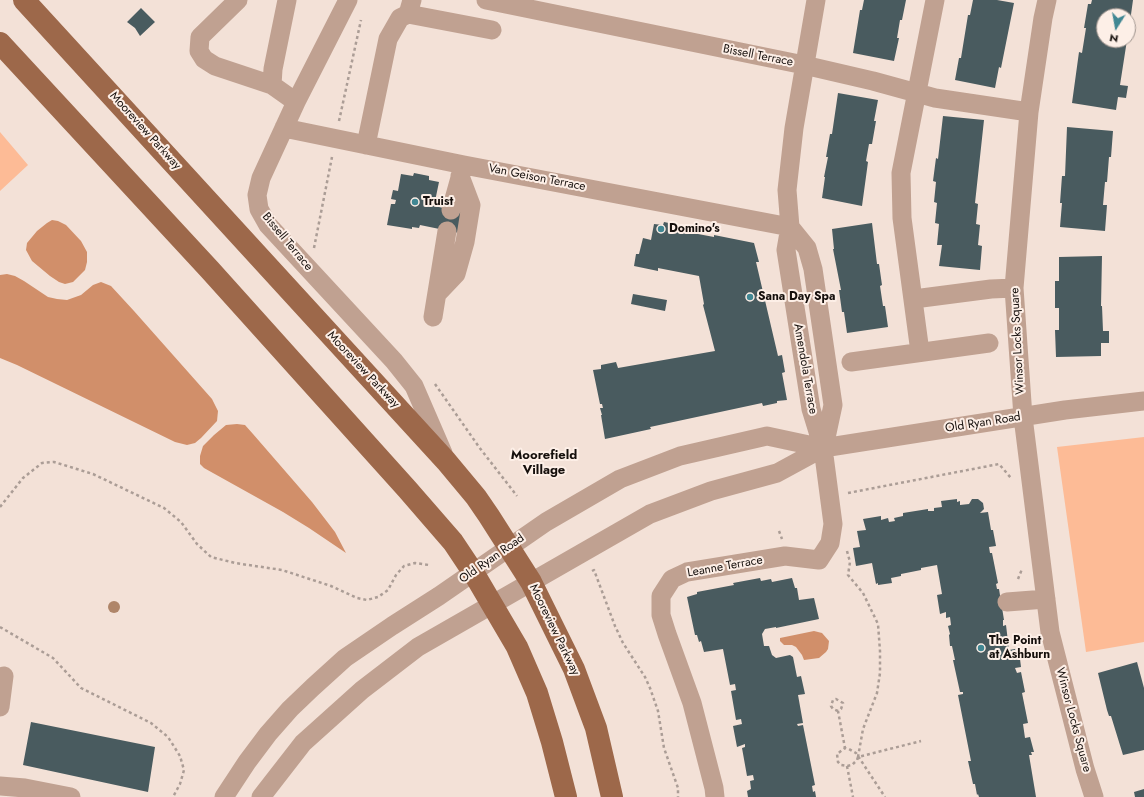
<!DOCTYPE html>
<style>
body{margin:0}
#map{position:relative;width:1144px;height:797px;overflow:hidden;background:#f3e1d7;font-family:Jost,sans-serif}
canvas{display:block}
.north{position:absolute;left:1096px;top:8px;width:40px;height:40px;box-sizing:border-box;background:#fdefe7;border:1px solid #a0958f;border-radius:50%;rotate:191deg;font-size:11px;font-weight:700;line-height:16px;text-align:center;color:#150f0c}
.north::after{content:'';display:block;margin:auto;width:14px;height:18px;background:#418793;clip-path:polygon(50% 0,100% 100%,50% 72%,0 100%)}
</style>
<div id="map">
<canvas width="1144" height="797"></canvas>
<div class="north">N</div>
</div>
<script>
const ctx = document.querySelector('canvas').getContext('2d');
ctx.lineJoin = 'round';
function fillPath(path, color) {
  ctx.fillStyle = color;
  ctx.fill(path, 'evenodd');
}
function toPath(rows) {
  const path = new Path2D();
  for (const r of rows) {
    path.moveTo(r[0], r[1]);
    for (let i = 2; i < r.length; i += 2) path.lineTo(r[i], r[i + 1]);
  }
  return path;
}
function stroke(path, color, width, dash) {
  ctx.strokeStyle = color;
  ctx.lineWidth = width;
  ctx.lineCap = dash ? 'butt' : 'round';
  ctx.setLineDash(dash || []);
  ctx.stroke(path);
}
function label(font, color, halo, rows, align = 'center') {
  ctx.font = font + ' Jost,sans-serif';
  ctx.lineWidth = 4;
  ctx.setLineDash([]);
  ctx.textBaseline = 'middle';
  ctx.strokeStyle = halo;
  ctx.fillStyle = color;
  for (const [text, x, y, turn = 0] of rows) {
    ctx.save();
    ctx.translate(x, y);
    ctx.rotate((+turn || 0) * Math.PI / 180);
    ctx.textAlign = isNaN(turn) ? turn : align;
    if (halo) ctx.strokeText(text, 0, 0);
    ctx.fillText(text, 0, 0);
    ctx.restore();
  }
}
fillPath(toPath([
 [0,132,28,165,0,191],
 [1144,437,1144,642,1086,652,1057,447]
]), '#fdbb96');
fillPath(toPath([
 [52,220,58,221,66,225,81,241,87,252,87,262,85,270,73,282,65,284,59,282,50,276,32,261,26,250,27,243,37,231,47,223],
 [7,274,15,276,24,281,48,297,57,299,67,300,81,295,93,285,101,282,111,286,134,311,212,399,218,411,217,421,201,438,195,443,187,445,175,442,17,365,0,358,0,275],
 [237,424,245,425,253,434,312,502,335,532,346,553,309,528,283,512,204,468,200,464,200,456,203,446,214,435,226,425],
 [814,631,822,633,829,641,828,649,826,652,819,658,804,660,802,655,796,647,792,645,784,645,780,641,780,638]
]), '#d18f6a');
fillPath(toPath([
 [864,0,906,0,902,20,900,20,897,38,899,38,894,61,853,53,860,10,862,10],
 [973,0,997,0,1014,3,1001,68,999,67,995,88,955,80,959,58,961,58,968,15,970,15],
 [1092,0,1133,0,1129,29,1128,16,1104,16,1104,40,1127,40,1120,85,1128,86,1126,98,1118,97,1116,110,1072,103,1079,52,1082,53,1086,28,1084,28,1088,4,1091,4],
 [141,8,155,22,140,36,135,28,127,22],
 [838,93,878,100,874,121,876,121,872,144,869,144,866,161,868,162,862,206,822,198,825,177,824,177,828,157,826,157,830,134,832,134],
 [943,116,984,120,975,203,978,204,976,224,980,225,978,245,982,246,980,270,939,266,942,245,937,245,939,224,935,223,937,203,934,202,936,182,933,181,936,158,938,159],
 [1067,127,1113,131,1111,157,1109,157,1107,182,1105,182,1103,205,1107,205,1105,231,1060,227,1062,203,1060,203,1062,176,1065,176],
 [414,173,429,176,429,180,439,182,434,206,463,212,459,233,420,225,419,228,412,227,412,229,387,225,391,204,395,204,396,200,391,199,393,190,398,191,401,174,413,176],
 [664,222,678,225,677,227,680,228,680,230,684,230,685,228,699,230,698,234,714,237,714,235,754,243,759,262,756,262,778,356,782,355,785,372,782,373,787,400,777,401,777,403,763,406,762,403,650,427,651,429,605,439,601,415,602,415,600,408,603,408,602,404,600,404,593,370,601,369,601,365,616,362,618,368,715,351,703,305,704,304,699,276,658,268,658,271,634,266,636,254,639,254,643,238,651,240,654,224,663,225],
 [872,223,877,264,879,264,882,285,880,286,883,306,885,306,888,327,847,333,844,312,842,312,839,290,841,290,833,249,834,249,832,229],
 [1102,256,1101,306,1102,306,1103,331,1109,331,1109,343,1101,343,1101,356,1056,357,1055,330,1059,330,1059,308,1055,308,1055,281,1059,281,1059,257],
 [633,294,667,300,665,311,631,304],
 [957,499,957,502,960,501,960,505,969,504,972,499,978,499,983,503,984,509,980,513,988,512,991,530,993,530,996,546,989,547,990,553,992,553,998,583,996,584,997,589,999,589,1004,620,1003,620,1003,626,1006,625,1009,650,1015,649,1016,652,1019,651,1021,667,1015,668,1017,673,1021,672,1025,692,1022,693,1028,723,1023,724,1025,738,1030,737,1034,752,1031,752,1032,755,1029,755,1036,797,979,797,978,794,977,795,975,784,973,784,968,761,971,761,958,695,963,694,963,692,960,692,953,660,955,660,952,646,950,646,949,635,950,634,948,626,951,625,950,617,946,618,946,612,940,614,937,595,942,594,937,565,921,568,921,570,901,574,901,576,891,578,892,583,878,585,878,583,876,584,872,563,856,566,853,548,860,547,857,531,866,530,863,519,881,516,881,520,888,518,889,522,895,521,894,518,903,516,903,513,928,509,928,511,934,511,934,508,942,507,941,501],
 [760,578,761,581,771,579,772,582,792,578,795,588,797,588,799,600,814,598,819,619,776,628,776,627,765,629,762,634,764,646,769,646,772,655,776,658,790,655,793,657,797,677,801,676,805,694,798,695,803,723,797,724,798,726,803,725,815,785,812,786,813,792,815,791,816,797,748,797,747,791,751,789,750,781,754,780,753,775,747,776,742,748,745,747,745,744,737,747,733,726,742,724,741,719,736,720,731,691,736,690,735,684,730,685,723,649,704,652,701,641,699,642,697,635,695,635,687,597,697,594,697,592,734,585,733,583],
 [1137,662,1144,688,1144,750,1123,755,1111,716,1109,716,1107,710,1098,673],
 [31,722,155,747,148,792,23,765],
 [1144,789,1144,797,1135,797,1134,792]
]), '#495b5f');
stroke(toPath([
 [339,121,361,20],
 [314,248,332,157],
 [435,384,479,447,517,496],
 [848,493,999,464,1011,478],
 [0,507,23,478,42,463,54,462,93,474,164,508,181,522,197,544,211,557,235,563,282,570,331,586,357,598,367,600,378,597,388,590,396,575,404,566,415,563,429,565],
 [779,531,782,539],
 [847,551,850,562,848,575,863,593,878,624,880,651,880,673,877,693,863,729,858,757,921,741],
 [592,571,594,570,615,626,623,643,645,677,650,688,658,711,664,748,678,788,678,797],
 [1018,579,1022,569],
 [0,627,53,658,81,688,151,723,168,737,180,756,184,770,180,784,173,797],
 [838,711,833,709,831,706,833,700,836,699,843,703,841,709,838,711,845,748],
 [858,757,857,760,852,765,847,766,841,765,838,762,837,754,845,748,849,749,856,753,885,797],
 [847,766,853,797]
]), '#ab9d96', 2.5, [3, 3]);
stroke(toPath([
 [238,0,200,37,199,51,204,59,215,66,272,85,296,102],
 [348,0,296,102,261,178,257,195,259,209,268,225,394,361,414,386,443,453],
 [486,0,804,65,873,81,935,98,1029,112],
 [1047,0,1043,18,1029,112,1014,288,1023,417,1050,632,1085,769,1094,797],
 [408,14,492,30],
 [272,85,273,69,287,0],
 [284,128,464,165,790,227],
 [366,145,388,39,400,18,408,14,412,0],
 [451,210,461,174],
 [790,227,807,248,813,269,833,405,824,447],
 [437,294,456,274,465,242,471,205,460,176],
 [914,299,991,289,1014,288],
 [433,317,447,231],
 [920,352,902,218,901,173,935,0],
 [851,362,989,343],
 [1007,602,1046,599],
 [0,707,4,676],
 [0,786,25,788,71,797],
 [224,797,247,762,268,734,290,709,313,687,345,658,392,626,439,596,546,522,620,479,680,456,767,436,823,448],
 [261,797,303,743,362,690,418,647,650,514,711,491,777,473,823,448,1065,410,1144,401],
 [715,797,714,788,692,703,667,634,661,615,661,596,672,579,687,572,785,556,819,560,830,543,833,524,823,448,811,409,786,250,790,227,787,190,794,128,816,0]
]), '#c0a191', 19);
stroke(toPath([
 [24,0,446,461,476,497,489,516,531,582,574,669,596,728,612,797],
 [0,43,210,270,407,489,453,542,473,572,517,647,537,693,552,742,566,797]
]), '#9d684a', 22);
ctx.fillStyle = '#af8569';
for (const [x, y] of [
 [114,607]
]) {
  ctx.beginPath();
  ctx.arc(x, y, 6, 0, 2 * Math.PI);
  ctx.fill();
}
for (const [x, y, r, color] of [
 [415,202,4,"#418793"],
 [661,229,4,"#418793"],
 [750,297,4,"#418793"],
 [981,648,4,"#418793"]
]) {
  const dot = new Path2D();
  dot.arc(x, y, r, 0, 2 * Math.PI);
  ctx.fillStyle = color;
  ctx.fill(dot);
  stroke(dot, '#fdefe7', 1.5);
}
label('12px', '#150f0c', '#fdefe7', [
 ["Bissell Terrace",758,56,11],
 ["Mooreview Parkway",145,131,48],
 ["Van Geison Terrace",537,178,11],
 ["Bissell Terrace",287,242,50],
 ["Winsor Locks Square",1018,341,-93],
 ["Amendola Terrace",805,369,80],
 ["Mooreview Parkway",363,370,47],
 ["Old Ryan Road",983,423,-9],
 ["Old Ryan Road",492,559,-35],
 ["Leanne Terrace",725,567,-10],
 ["Mooreview Parkway",554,630,64],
 ["Winsor Locks Square",1073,720,75]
]);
label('bold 12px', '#150f0c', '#fdefe7', [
 ["Truist",423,202],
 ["Domino's",669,229],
 ["Sana Day Spa",758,297],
 ["The Point",989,641],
 ["at Ashburn",989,655]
], 'left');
label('bold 13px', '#150f0c', '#fdefe7', [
 ["Moorefield",544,456],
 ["Village",544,471]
]);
</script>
